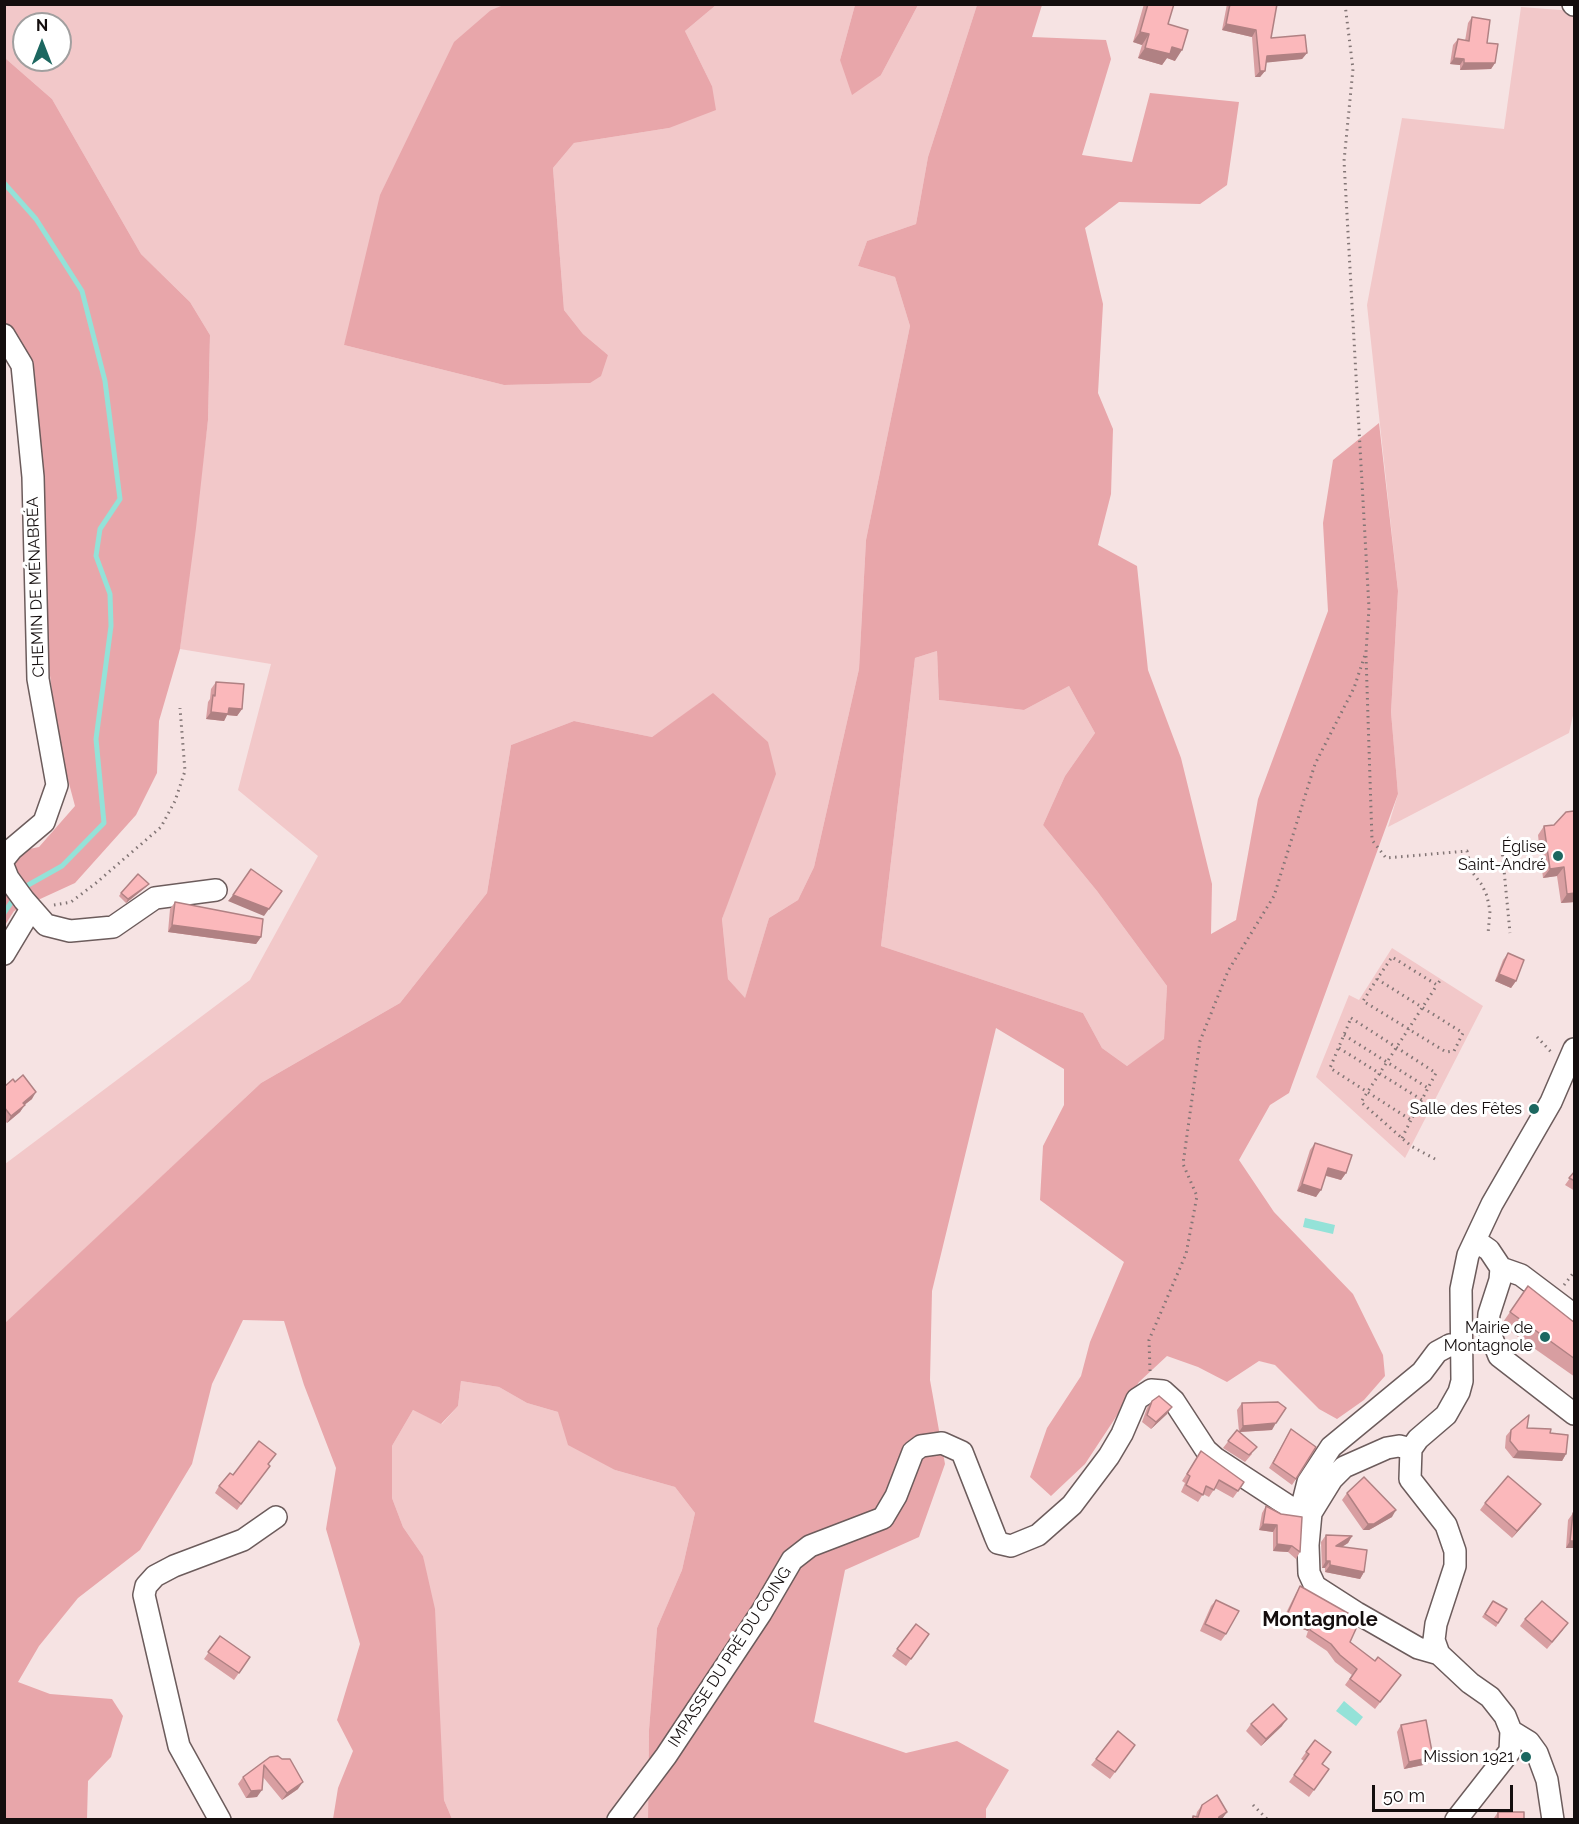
<!DOCTYPE html>
<meta charset="utf-8">
<style>
body{margin:0}
#map{position:relative;width:1579px;height:1824px;overflow:hidden;background:#f6e3e3;font-family:Raleway,sans-serif}
canvas{display:block}
.frame{position:absolute;inset:0;border:6px solid #140e0e;pointer-events:none}
.north{position:absolute;left:12px;top:12px;width:60px;height:60px;box-sizing:border-box;background:#fff;border:2px solid #a19f9f;border-radius:50%;rotate:0deg;font-size:16px;font-weight:700;line-height:24px;text-align:center;color:#140e0e}
.north::after{content:'';display:block;margin:auto;width:21px;height:27px;background:#1c6760;clip-path:polygon(50% 0,100% 100%,50% 72%,0 100%)}
.scale{position:absolute;left:1372px;top:1785px;width:141px;height:27px;box-sizing:border-box;border:3px solid #140e0e;border-top:0;padding-left:8px;font-size:18px;line-height:21px;white-space:nowrap;color:#140e0e;-webkit-text-stroke:4px #fff;paint-order:stroke}
</style>
<div id="map">
<canvas width="1579" height="1824"></canvas>
<div class="frame"></div>
<div class="north">N</div>
<div class="scale">50 m</div>
</div>
<script>
const ctx = document.querySelector('canvas').getContext('2d');
ctx.lineJoin = 'round';
function fillPath(path, color) {
  ctx.fillStyle = color;
  ctx.fill(path, 'evenodd');
}
function toPath(rows) {
  const path = new Path2D();
  for (const r of rows) {
    path.moveTo(r[0], r[1]);
    for (let i = 2; i < r.length; i += 2) path.lineTo(r[i], r[i + 1]);
  }
  return path;
}
function stroke(path, color, width, dash) {
  ctx.strokeStyle = color;
  ctx.lineWidth = width;
  ctx.lineCap = dash ? 'butt' : 'round';
  ctx.setLineDash(dash || []);
  ctx.stroke(path);
}
function label(font, color, halo, rows, align = 'center') {
  ctx.font = font + ' Raleway,sans-serif';
  ctx.lineWidth = 6;
  ctx.setLineDash([]);
  ctx.textBaseline = 'middle';
  ctx.strokeStyle = halo;
  ctx.fillStyle = color;
  for (const [text, x, y, turn = 0] of rows) {
    ctx.save();
    ctx.translate(x, y);
    ctx.rotate((+turn || 0) * Math.PI / 180);
    ctx.textAlign = isNaN(turn) ? turn : align;
    if (halo) ctx.strokeText(text, 0, 0);
    ctx.fillText(text, 0, 0);
    ctx.restore();
  }
}
fillPath(toPath([
 [5,5,506,5,491,10,344,345,504,385,589,383,608,355,583,334,564,310,553,168,574,143,669,128,712,86,685,31,716,5,855,5,840,60,881,75,918,5,977,5,928,157,916,224,867,241,858,266,895,277,910,326,866,540,859,669,814,867,798,900,769,918,745,999,728,979,722,919,742,859,713,694,652,737,574,721,511,745,487,893,400,1003,261,1083,5,1324,5,1164,250,980,318,856,238,790,271,664,180,649,208,420,210,335,190,302,141,254,52,99,5,58],
 [24,24,60,24,60,60,24,60],
 [1521,7,1574,11,1574,711,1569,733,1388,827,1398,794,1391,712,1398,591,1367,305,1402,118,1504,129],
 [937,651,939,700,1024,710,1069,686,1095,733,1065,776,1043,825,1097,891,1167,986,1164,1040,1127,1066,1102,1048,1083,1013,881,946,915,658],
 [1392,948,1483,1006,1405,1158,1316,1077,1349,995,1359,1000],
 [461,1381,499,1387,527,1403,558,1412,615,1470,675,1487,695,1513,682,1570,657,1628,649,1730,648,1819,452,1819,444,1800,423,1556,403,1527,392,1498,392,1446,413,1410,442,1424,458,1406]
]), '#f2c8c9');
fillPath(toPath([
 [506,4,716,5,685,31,712,86,716,110,669,128,574,143,553,168,564,310,583,334,608,355,601,376,590,383,504,385,344,345,380,195,454,42,491,10],
 [855,5,918,5,881,75,852,95,840,60],
 [977,5,1042,5,1032,37,1106,40,1111,59,1082,155,1132,162,1150,93,1239,102,1227,185,1200,204,1119,202,1085,228,1103,304,1098,393,1113,429,1111,494,1098,545,1137,566,1148,670,1181,758,1212,884,1211,934,1236,920,1258,799,1328,611,1323,523,1333,460,1379,423,1398,591,1391,712,1398,794,1289,1093,1270,1105,1239,1160,1274,1212,1353,1294,1383,1355,1385,1376,1364,1400,1337,1419,1319,1409,1275,1365,1259,1361,1227,1382,1198,1367,1167,1356,1139,1382,1085,1464,1051,1496,1030,1477,1047,1428,1081,1376,1090,1342,1124,1262,1040,1200,1043,1146,1064,1105,1064,1069,996,1028,932,1291,930,1380,945,1464,919,1537,845,1570,814,1722,906,1753,957,1741,1009,1770,986,1809,986,1819,648,1819,649,1730,657,1628,682,1570,695,1513,675,1487,615,1470,568,1445,558,1412,527,1403,499,1387,461,1381,458,1406,441,1424,413,1410,392,1446,392,1498,403,1527,423,1556,435,1609,444,1800,452,1819,333,1819,338,1788,353,1751,337,1720,360,1644,326,1529,336,1468,304,1385,284,1321,243,1320,212,1384,192,1464,140,1550,78,1598,39,1646,18,1682,50,1694,112,1699,123,1716,111,1757,88,1781,87,1819,5,1820,4,1324,261,1083,400,1003,487,893,511,745,574,721,652,737,713,693,768,742,776,774,722,919,728,979,745,998,769,918,798,900,814,867,859,669,866,540,910,326,895,277,858,266,867,241,916,224,928,157],
 [937,651,939,700,1024,710,1069,686,1095,733,1065,776,1043,825,1097,891,1167,986,1164,1039,1127,1066,1102,1048,1083,1013,881,946,915,658],
 [5,58,52,99,141,254,190,302,210,335,208,420,196,528,180,649,159,721,157,773,136,815,75,883,14,911,5,925,5,854,39,847,75,806,59,746,10,363,5,357]
]), '#e8a6aa');
fillPath(toPath([
 [1305,1218,1335,1225,1333,1234,1303,1227],
 [1344,1701,1363,1717,1356,1726,1336,1711]
]), '#94e2d8');
stroke(toPath([
 [4,183,36,219,82,291,105,381,120,499,100,529,96,556,110,594,111,626,96,739,104,823,62,866,21,889],
 [4,913,15,897]
]), '#94e2d8', 5);
const minor = toPath([
 [1573,4,1574,5],
 [4,335,22,365,33,477,38,679,57,785,44,822,12,849,4,859],
 [4,868,8,878,24,900,46,925,70,931,113,927,155,898,216,890],
 [4,954,31,909],
 [1476,1241,1489,1250,1501,1268,1500,1280,1489,1314,1488,1328,1499,1356,1574,1414],
 [1501,1268,1521,1275,1574,1315],
 [1411,1449,1399,1446,1387,1448,1344,1467,1332,1479,1311,1513,1308,1545,1309,1573,1315,1586,1357,1613,1418,1648,1439,1654],
 [1301,1510,1308,1482,1331,1447,1422,1372,1437,1352,1450,1345,1460,1344],
 [1511,1731,1529,1742,1537,1753,1547,1780,1553,1820],
 [220,1820,179,1746,144,1595,146,1586,155,1576,174,1566,243,1540,276,1517],
 [618,1820,666,1756,761,1613,792,1560,810,1546,883,1518,896,1496,913,1452,921,1446,942,1443,962,1452,995,1536,998,1543,1011,1546,1038,1535,1072,1505,1109,1456,1122,1434,1137,1399,1151,1390,1163,1391,1174,1401,1206,1450,1215,1458,1293,1509,1311,1513],
 [1456,1820,1510,1751,1511,1731,1505,1716,1490,1697,1470,1683,1439,1654,1434,1640,1436,1624,1455,1566,1455,1551,1446,1525,1410,1479,1411,1449,1418,1439,1446,1415,1459,1392,1462,1381,1461,1289,1468,1255,1492,1204,1551,1102,1574,1049]
]);
stroke(minor, '#6c5c5c', 24);
stroke(toPath([
 [1366,656,1372,840,1386,858,1467,851,1472,872,1482,885,1487,896,1490,911,1488,934],
 [1502,849,1510,933],
 [54,905,71,902,96,883,161,827,175,801,185,771,180,708],
 [1377,979,1463,1033,1454,1051,1446,1052,1363,1001,1377,979,1392,957,1437,985,1441,979],
 [1351,1018,1436,1073,1411,1120,1330,1068,1351,1018],
 [1344,1035,1428,1088],
 [1537,1037,1552,1053],
 [1339,1048,1422,1100],
 [1402,1138,1411,1120],
 [1435,1159,1411,1146,1361,1102,1437,985],
 [1564,1285,1574,1272],
 [1150,1371,1149,1340,1186,1254,1197,1196,1183,1164,1200,1041,1228,971,1274,896,1315,764,1354,688,1366,652,1369,608,1344,161,1353,69,1345,4],
 [1253,1805,1268,1820]
]), '#827575', 3, [1.5, 4.5]);
stroke(minor, '#fff', 21);
fillPath(toPath([
 [1144,4,1174,4,1168,24,1175,61,1167,58,1162,65,1138,58,1142,45,1133,42],
 [1227,4,1277,4,1271,38,1307,53,1302,59,1266,62,1265,71,1260,77,1255,77,1252,37,1222,30],
 [1472,17,1487,43,1495,63,1491,69,1460,70,1460,65,1450,64,1453,45,1458,39,1465,41,1468,23],
 [216,682,242,709,237,716,227,715,224,721,206,719,208,702,210,699,211,689],
 [1575,811,1575,902,1561,903,1557,876,1543,878,1538,835,1544,826,1554,825],
 [146,887,126,903,119,896,121,893],
 [175,902,261,937,256,944,168,932,170,909],
 [1508,953,1516,981,1511,988,1495,981,1503,960],
 [4,1087,32,1099,24,1105,20,1112,7,1123,4,1120],
 [1315,1143,1346,1173,1341,1180,1326,1176,1316,1197,1297,1191,1310,1150],
 [1575,1171,1575,1191,1565,1185],
 [1528,1286,1575,1323,1575,1377,1501,1325],
 [1152,1401,1167,1414,1151,1429,1142,1422,1147,1408],
 [1242,1403,1272,1430,1239,1432,1237,1410],
 [1527,1428,1550,1433,1566,1454,1562,1461,1513,1458,1505,1448,1506,1436,1511,1430],
 [1291,1429,1296,1479,1292,1485,1269,1468],
 [1237,1430,1252,1454,1245,1462,1223,1448],
 [1201,1451,1238,1491,1233,1498,1215,1488,1209,1497,1203,1494,1198,1502,1181,1492,1185,1483,1182,1481],
 [268,1465,270,1466,237,1510,215,1493,219,1486,233,1475],
 [1347,1493,1392,1517,1369,1530,1363,1530,1342,1500],
 [1485,1503,1536,1511,1512,1538,1480,1510],
 [1266,1506,1281,1514,1300,1552,1296,1559,1288,1552,1273,1551,1273,1532,1259,1530,1262,1513],
 [1573,1513,1575,1548,1566,1548,1568,1520],
 [1326,1535,1352,1536,1348,1543,1342,1547,1364,1572,1360,1579,1325,1572,1325,1568,1322,1568,1321,1542],
 [1300,1586,1350,1642,1375,1661,1401,1675,1375,1709,1345,1685,1352,1675,1335,1662,1327,1651,1306,1637,1308,1631,1282,1621,1296,1593],
 [1216,1600,1226,1634,1221,1641,1200,1631,1211,1606],
 [1493,1601,1507,1609,1496,1627,1482,1617],
 [1525,1619,1563,1630,1547,1649,1520,1626],
 [916,1624,929,1634,906,1666,892,1656],
 [220,1636,250,1657,234,1680,204,1659],
 [1251,1724,1282,1726,1261,1746,1246,1731],
 [1401,1725,1433,1757,1428,1764,1404,1769,1397,1732],
 [1315,1740,1323,1764,1329,1769,1309,1797,1289,1782,1304,1761,1301,1759],
 [1135,1745,1110,1779,1091,1765,1096,1759],
 [270,1757,298,1789,282,1800,263,1777,257,1797,246,1798,238,1784,243,1777],
 [1202,1805,1227,1812,1222,1819,1191,1820,1193,1816,1196,1816,1197,1812],
 [1498,1812,1524,1820,1494,1820,1494,1818]
]), '#d89ea1');
fillPath(toPath([
 [1226,24,1256,30,1252,37,1222,30],
 [1140,32,1149,34,1142,45,1133,42],
 [1172,47,1182,50,1175,61,1167,58,1162,65,1138,58,1145,48],
 [1307,53,1302,59,1263,63,1267,56],
 [1454,58,1464,59,1460,65,1450,64],
 [1464,63,1495,63,1491,69,1460,70],
 [1260,71,1265,71,1260,77,1255,77],
 [229,708,242,709,237,716,227,715,224,721,206,719,211,712],
 [1564,867,1557,876,1543,878,1550,869],
 [149,884,146,887,126,903,128,899],
 [282,891,264,916,228,901,233,895],
 [1575,893,1575,902,1561,903,1567,894],
 [172,925,261,937,256,944,168,932],
 [1499,974,1516,981,1511,988,1495,981],
 [36,1092,32,1099,18,1110,23,1103],
 [25,1105,20,1112,7,1123,11,1116],
 [1328,1168,1346,1173,1341,1180,1324,1175],
 [1302,1184,1321,1190,1316,1197,1297,1191],
 [1172,1407,1167,1414,1151,1429,1156,1422],
 [1276,1423,1272,1430,1239,1432,1243,1426],
 [1518,1451,1566,1454,1562,1461,1513,1458],
 [1541,1504,1536,1511,1512,1538,1517,1531],
 [1396,1510,1392,1517,1369,1530,1363,1530,1368,1524],
 [1263,1524,1277,1525,1273,1532,1259,1530],
 [1352,1536,1348,1543,1332,1553,1336,1546],
 [1570,1541,1575,1541,1575,1548,1566,1548],
 [1277,1544,1292,1546,1288,1552,1273,1551],
 [1326,1561,1330,1561,1325,1568,1322,1568],
 [1330,1565,1364,1572,1360,1579,1325,1572],
 [1287,1615,1312,1625,1308,1631,1282,1621],
 [1287,1719,1282,1726,1261,1746,1266,1739],
 [1433,1757,1428,1764,1404,1769,1409,1762],
 [303,1782,298,1789,282,1800,287,1793],
 [262,1790,257,1797,246,1798,251,1791],
 [1227,1812,1222,1819,1217,1820,1219,1817]
]), '#b08183');
const building = toPath([
 [1148,4,1174,4,1168,24,1188,30,1182,50,1172,47,1170,54,1145,48,1149,34,1140,32,1148,4],
 [1230,4,1277,4,1271,38,1305,35,1307,53,1267,56,1265,71,1260,71,1256,30,1226,24,1230,4],
 [1472,17,1490,20,1487,43,1498,44,1495,63,1464,63,1464,59,1454,58,1458,39,1469,41,1472,17],
 [216,682,244,684,242,709,229,708,228,714,211,712,213,695,215,696,216,682],
 [1574,811,1575,811,1575,893,1567,894,1564,867,1550,869,1544,826,1554,825,1566,812,1574,811],
 [251,869,282,891,269,909,233,895,251,869],
 [138,874,149,884,128,899,121,893,138,874],
 [175,902,263,919,261,937,172,925,175,902],
 [1508,953,1524,960,1516,981,1499,974,1508,953],
 [23,1075,36,1092,23,1103,25,1105,11,1116,4,1107,4,1087,13,1079,15,1082,23,1075],
 [1315,1143,1352,1155,1346,1173,1328,1168,1321,1190,1302,1184,1315,1143],
 [1575,1171,1575,1181,1569,1178,1575,1171],
 [1528,1286,1575,1323,1575,1359,1510,1312,1528,1286],
 [1159,1396,1172,1407,1156,1422,1147,1415,1152,1401,1159,1396],
 [1278,1402,1286,1408,1276,1423,1243,1426,1242,1403,1278,1402],
 [1529,1415,1527,1428,1551,1429,1550,1433,1568,1435,1566,1454,1518,1451,1510,1441,1511,1430,1529,1415],
 [1291,1429,1316,1447,1296,1479,1273,1463,1291,1429],
 [1237,1430,1257,1447,1249,1455,1228,1441,1237,1430],
 [259,1441,276,1454,268,1464,270,1466,241,1504,219,1486,230,1473,233,1475,259,1441],
 [1201,1451,1244,1482,1238,1491,1219,1480,1214,1490,1206,1486,1203,1495,1186,1485,1190,1476,1187,1474,1201,1451],
 [1508,1476,1541,1504,1517,1531,1485,1503,1508,1476],
 [1364,1477,1396,1510,1374,1524,1368,1524,1347,1493,1364,1477],
 [1266,1506,1281,1514,1302,1517,1300,1552,1292,1546,1277,1544,1277,1525,1263,1524,1266,1506],
 [1573,1513,1575,1513,1575,1541,1570,1541,1573,1513],
 [1326,1535,1352,1536,1336,1546,1367,1550,1364,1572,1330,1565,1330,1561,1326,1561,1326,1535],
 [1300,1586,1360,1620,1350,1642,1375,1661,1378,1657,1401,1675,1380,1702,1350,1679,1357,1669,1340,1655,1331,1644,1310,1630,1312,1625,1287,1615,1300,1586],
 [1216,1600,1239,1611,1226,1634,1205,1624,1216,1600],
 [1493,1601,1507,1609,1498,1623,1485,1614,1493,1601],
 [1542,1601,1568,1623,1552,1642,1525,1619,1542,1601],
 [916,1624,929,1634,911,1659,897,1649,916,1624],
 [220,1636,250,1657,239,1673,208,1652,220,1636],
 [1273,1704,1287,1719,1266,1739,1251,1724,1273,1704],
 [1426,1720,1433,1757,1409,1762,1401,1725,1426,1720],
 [1118,1731,1135,1745,1115,1772,1096,1759,1118,1731],
 [1315,1740,1331,1752,1322,1764,1329,1769,1314,1790,1294,1775,1309,1754,1306,1752,1315,1740],
 [278,1756,282,1759,290,1759,303,1782,287,1793,264,1765,262,1790,251,1791,243,1777,270,1757,278,1756],
 [1217,1795,1227,1812,1219,1817,1218,1820,1193,1820,1193,1816,1198,1817,1202,1805,1217,1795],
 [1498,1812,1524,1812,1524,1820,1498,1820,1498,1812]
]);
fillPath(building, '#fbb8bb');
stroke(building, '#b08183', 1.5);
for (const [x, y, r, color] of [
 [1558,856,6,"#1c6760"],
 [1534,1109,6,"#1c6760"],
 [1545,1337,6,"#1c6760"],
 [1526,1757,6,"#1c6760"]
]) {
  const dot = new Path2D();
  dot.arc(x, y, r, 0, 2 * Math.PI);
  ctx.fillStyle = color;
  ctx.fill(dot);
  stroke(dot, '#fff', 2);
}
label('16px', '#140e0e', '#fff', [
 ["CHEMIN DE MÉNABRÉA",36,587,-92],
 ["IMPASSE DU PRÉ DU COING",730,1657,-57]
]);
label('16px', '#140e0e', '#fff', [
 ["Église",1546,847],
 ["Saint-André",1546,865],
 ["Salle des Fêtes",1522,1109],
 ["Mairie de",1533,1328],
 ["Montagnole",1533,1346],
 ["Mission 1921",1514,1757]
], 'right');
label('bold 20px', '#140e0e', '#fff', [
 ["Montagnole",1320,1620]
]);
</script>
